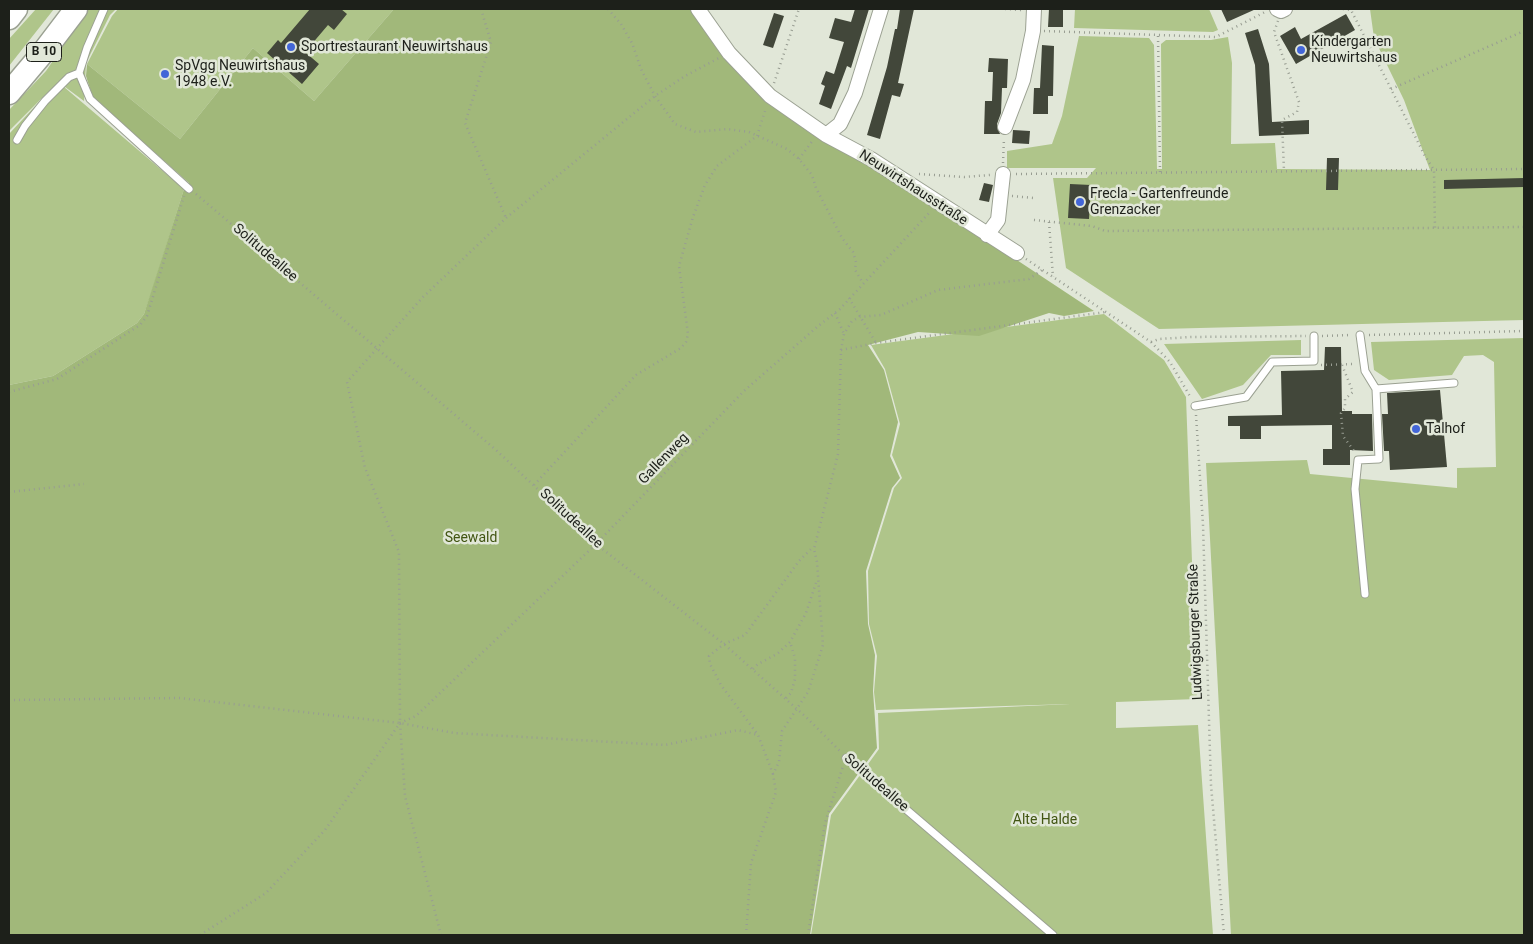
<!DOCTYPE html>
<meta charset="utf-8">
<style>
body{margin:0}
#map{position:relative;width:1533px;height:944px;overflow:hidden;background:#e1e7d8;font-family:Roboto,sans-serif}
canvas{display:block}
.frame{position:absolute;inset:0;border:10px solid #1d201a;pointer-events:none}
</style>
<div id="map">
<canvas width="1533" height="944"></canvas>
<div class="frame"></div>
</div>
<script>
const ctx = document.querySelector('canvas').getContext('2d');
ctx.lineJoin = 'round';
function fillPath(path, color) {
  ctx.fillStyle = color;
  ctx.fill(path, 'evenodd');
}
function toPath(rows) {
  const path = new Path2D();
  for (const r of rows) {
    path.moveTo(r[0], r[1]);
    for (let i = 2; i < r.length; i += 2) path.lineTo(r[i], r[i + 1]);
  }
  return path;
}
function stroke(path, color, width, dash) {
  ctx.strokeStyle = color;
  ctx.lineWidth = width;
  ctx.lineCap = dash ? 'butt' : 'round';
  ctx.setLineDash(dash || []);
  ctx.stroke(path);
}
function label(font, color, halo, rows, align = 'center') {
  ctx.font = font + ' Roboto,sans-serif';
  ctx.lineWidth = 5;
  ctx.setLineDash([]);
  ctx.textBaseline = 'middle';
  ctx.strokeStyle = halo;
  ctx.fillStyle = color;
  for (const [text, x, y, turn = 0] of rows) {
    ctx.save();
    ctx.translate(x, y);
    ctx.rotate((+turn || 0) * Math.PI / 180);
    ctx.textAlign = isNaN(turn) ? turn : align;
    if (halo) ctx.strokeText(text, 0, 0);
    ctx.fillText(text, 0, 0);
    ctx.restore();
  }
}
fillPath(toPath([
 [36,9,54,9,9,66,9,39],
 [88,9,116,9,110,15,86,63,84,101,57,81,184,189,151,294,144,314,137,323,53,376,9,385,9,134,52,88,9,131,9,110,46,71],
 [118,9,394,9,314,101,253,48,180,139,87,64,112,16],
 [1075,9,1209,9,1218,30,1213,32,1074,28],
 [1370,9,1524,9,1524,320,1159,329,1066,268,1053,178,1087,178,1096,168,1007,168,1007,151,1052,144,1062,116,1079,36,1149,38,1154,45,1157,169,1162,169,1161,44,1166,40,1211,40,1228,37,1232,63,1231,144,1275,143,1277,169,1430,170,1404,100,1374,38],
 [1104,314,1164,360,1186,397,1197,699,1116,702,1116,728,1198,725,1213,935,811,935,831,815,879,749,878,713,1070,704,876,710,874,692,877,656,869,624,868,571,894,488,902,478,892,455,900,424,885,369,871,345],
 [1524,338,1524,935,1231,935,1206,463,1307,460,1310,474,1457,488,1457,468,1496,467,1494,362,1483,355,1464,356,1452,375,1389,380,1374,370,1371,342],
 [1301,340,1301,355,1271,355,1243,385,1202,399,1164,344]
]), '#afc58a');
fillPath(toPath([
 [394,9,691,9,727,57,870,163,1094,311,1064,316,1049,313,979,336,918,332,868,345,884,370,898,422,890,456,900,478,892,488,866,571,868,624,875,655,873,691,877,748,829,814,810,935,9,935,9,385,53,376,137,323,144,314,184,189,189,183,93,98,86,76,87,64,180,139,253,48,314,101]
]), '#a1b87a');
fillPath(toPath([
 [310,9,341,9,347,14,334,30,328,25,305,52,319,64,302,84,267,53,278,40,281,43],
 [855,9,869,9,851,68,847,66,831,109,819,104,825,86,821,84,826,71,834,74,844,42,829,38,835,18,851,22],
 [900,9,914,9,898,83,904,84,900,97,892,95,880,139,867,135,887,67,895,29,897,29],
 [1049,9,1063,9,1063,27,1048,27],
 [1221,9,1256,9,1227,22],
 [774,13,784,16,773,48,763,45],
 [1346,14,1355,30,1296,64,1280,36,1295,27,1301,39],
 [1258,29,1269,64,1272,122,1309,120,1309,134,1259,136,1255,65,1245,33],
 [1042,45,1054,46,1053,96,1048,96,1048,114,1033,114,1034,88,1040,88],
 [989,58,1008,59,1007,88,1002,88,1001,113,997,124,1000,134,984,134,985,101,992,101,993,72,988,72],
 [1013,130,1030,131,1029,144,1012,143],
 [1327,158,1339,158,1338,190,1326,190],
 [1524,178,1524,187,1444,189,1444,180],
 [984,183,993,185,989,202,979,200],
 [1070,184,1091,185,1089,219,1068,218],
 [1325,347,1341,347,1342,411,1352,411,1352,414,1372,414,1373,451,1350,450,1350,465,1323,465,1323,449,1332,449,1332,425,1261,426,1261,439,1240,439,1240,426,1228,426,1228,416,1282,415,1281,371,1324,370],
 [1440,390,1447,467,1390,470,1389,451,1384,451,1382,414,1388,414,1387,393]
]), '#42473a');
const service = toPath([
 [104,9,87,48,79,73,90,99,189,189],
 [17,140,25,126,45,101,69,77,79,73],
 [1360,335,1365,371,1376,389,1454,383],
 [1195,406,1246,397,1272,362,1314,361,1314,336],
 [1365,594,1355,489,1358,460,1379,459,1376,389],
 [846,758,1053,935]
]);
const minor = toPath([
 [698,9,729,53,770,96,826,135,871,159,1017,253],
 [1277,9,1281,11,1285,9],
 [1005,127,1023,80,1033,31,1034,9],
 [826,135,840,124,855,93,881,9],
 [987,235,998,220,1003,174]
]);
const trunk = toPath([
 [9,18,16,9],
 [9,93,41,55,76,9]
]);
stroke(service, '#9ba192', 9);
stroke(minor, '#9ba192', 16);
stroke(trunk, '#9ba192', 25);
stroke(toPath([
 [481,9,491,42,465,123,506,218],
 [608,9,621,24,632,43,641,69,655,96,675,124,696,132,727,129,749,132,787,149,799,159,812,175,816,188,842,238,853,252,856,262,855,270,863,283],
 [1005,9,1021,10],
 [1343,9,1351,10,1425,156,1434,170,1435,228],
 [1278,21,1274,32,1299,102,1297,112,1282,120,1284,171],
 [1044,31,1216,37,1265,12],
 [1158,36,1160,172],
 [774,83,799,9],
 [1391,89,1524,31],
 [799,159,813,140],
 [1003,163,1004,138],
 [919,174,964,177,990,175],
 [1016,174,1524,169],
 [196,194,496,450,596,544,724,644,807,718,840,751],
 [1012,196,1034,198],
 [1034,220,1092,226,1105,231,1524,227],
 [1049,222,1053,277],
 [1026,259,1151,342,1170,362,1191,398],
 [849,298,876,343],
 [835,313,844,334],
 [1369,335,1524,331],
 [1322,336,1351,335],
 [1151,342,1159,339,1191,337,1306,336],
 [841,350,876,343,1106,312],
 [1321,365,1355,364],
 [1342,365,1353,392,1345,399,1345,408,1341,413,1343,436,1355,452],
 [9,392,57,379,140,325,147,316,184,196],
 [1196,415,1203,525,1211,785,1224,935],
 [534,485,636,375,681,348,686,342,688,334,679,266,693,217,705,185,717,166,757,136,766,108],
 [9,492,84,484],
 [753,669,758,664,777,654,790,642,806,613,816,583],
 [786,698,791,693,795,679,795,658,790,642],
 [9,700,180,698,400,723,454,733,665,745,738,730,758,735],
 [773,774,758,735,721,685,710,664,709,656,724,644,745,635,799,561,813,547],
 [200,935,266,893,325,830,400,723,416,716,596,544,744,391,817,327,840,309,930,212],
 [441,935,405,796,400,723,399,552,365,468,347,382,423,297,506,218,655,96,685,76,719,58],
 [746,935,751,863,776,792,773,774,779,762,782,731,808,692,823,645,817,562,814,549,838,454,841,350,844,334,852,321,860,317,881,315,938,290,1029,279,1042,270],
 [808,935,825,823,843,766]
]), '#989d92', 2.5, [1, 4]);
stroke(service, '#fff', 7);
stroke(minor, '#fff', 14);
stroke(trunk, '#fff', 22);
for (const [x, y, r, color] of [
 [291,47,5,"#4366d8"],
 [1301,50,5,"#4366d8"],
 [165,74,5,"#4366d8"],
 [1080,202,5,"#4366d8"],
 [1416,429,5,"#4366d8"]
]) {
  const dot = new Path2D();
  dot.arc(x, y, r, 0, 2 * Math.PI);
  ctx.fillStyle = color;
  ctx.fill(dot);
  stroke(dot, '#e1e7d8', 2);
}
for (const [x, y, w] of [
 [44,52,35]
]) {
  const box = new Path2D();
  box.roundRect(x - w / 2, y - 9.5, w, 19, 4);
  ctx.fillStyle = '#e1e7d8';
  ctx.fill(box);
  stroke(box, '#1d201a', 1);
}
label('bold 12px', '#1d201a', null, [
 ["B 10",44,52]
]);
label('14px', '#1d201a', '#e1e7d8', [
 ["Kindergarten",1311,42],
 ["Neuwirtshaus",1311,58],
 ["Sportrestaurant Neuwirtshaus",301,47],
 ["SpVgg Neuwirtshaus",175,66],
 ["1948 e.V.",175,82],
 ["Frecla - Gartenfreunde",1090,194],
 ["Grenzacker",1090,210],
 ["Talhof",1426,429]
], 'left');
label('14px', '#1d201a', '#e1e7d8', [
 ["Neuwirtshausstraße",913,188,33],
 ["Solitudeallee",265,253,41],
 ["Gallenweg",664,459,-46],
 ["Solitudeallee",571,519,43],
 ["Ludwigsburger Straße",1196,632,-92],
 ["Solitudeallee",876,783,41]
]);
label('14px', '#415512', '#e1e7d8', [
 ["Seewald",471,538],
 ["Alte Halde",1045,820]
]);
</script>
